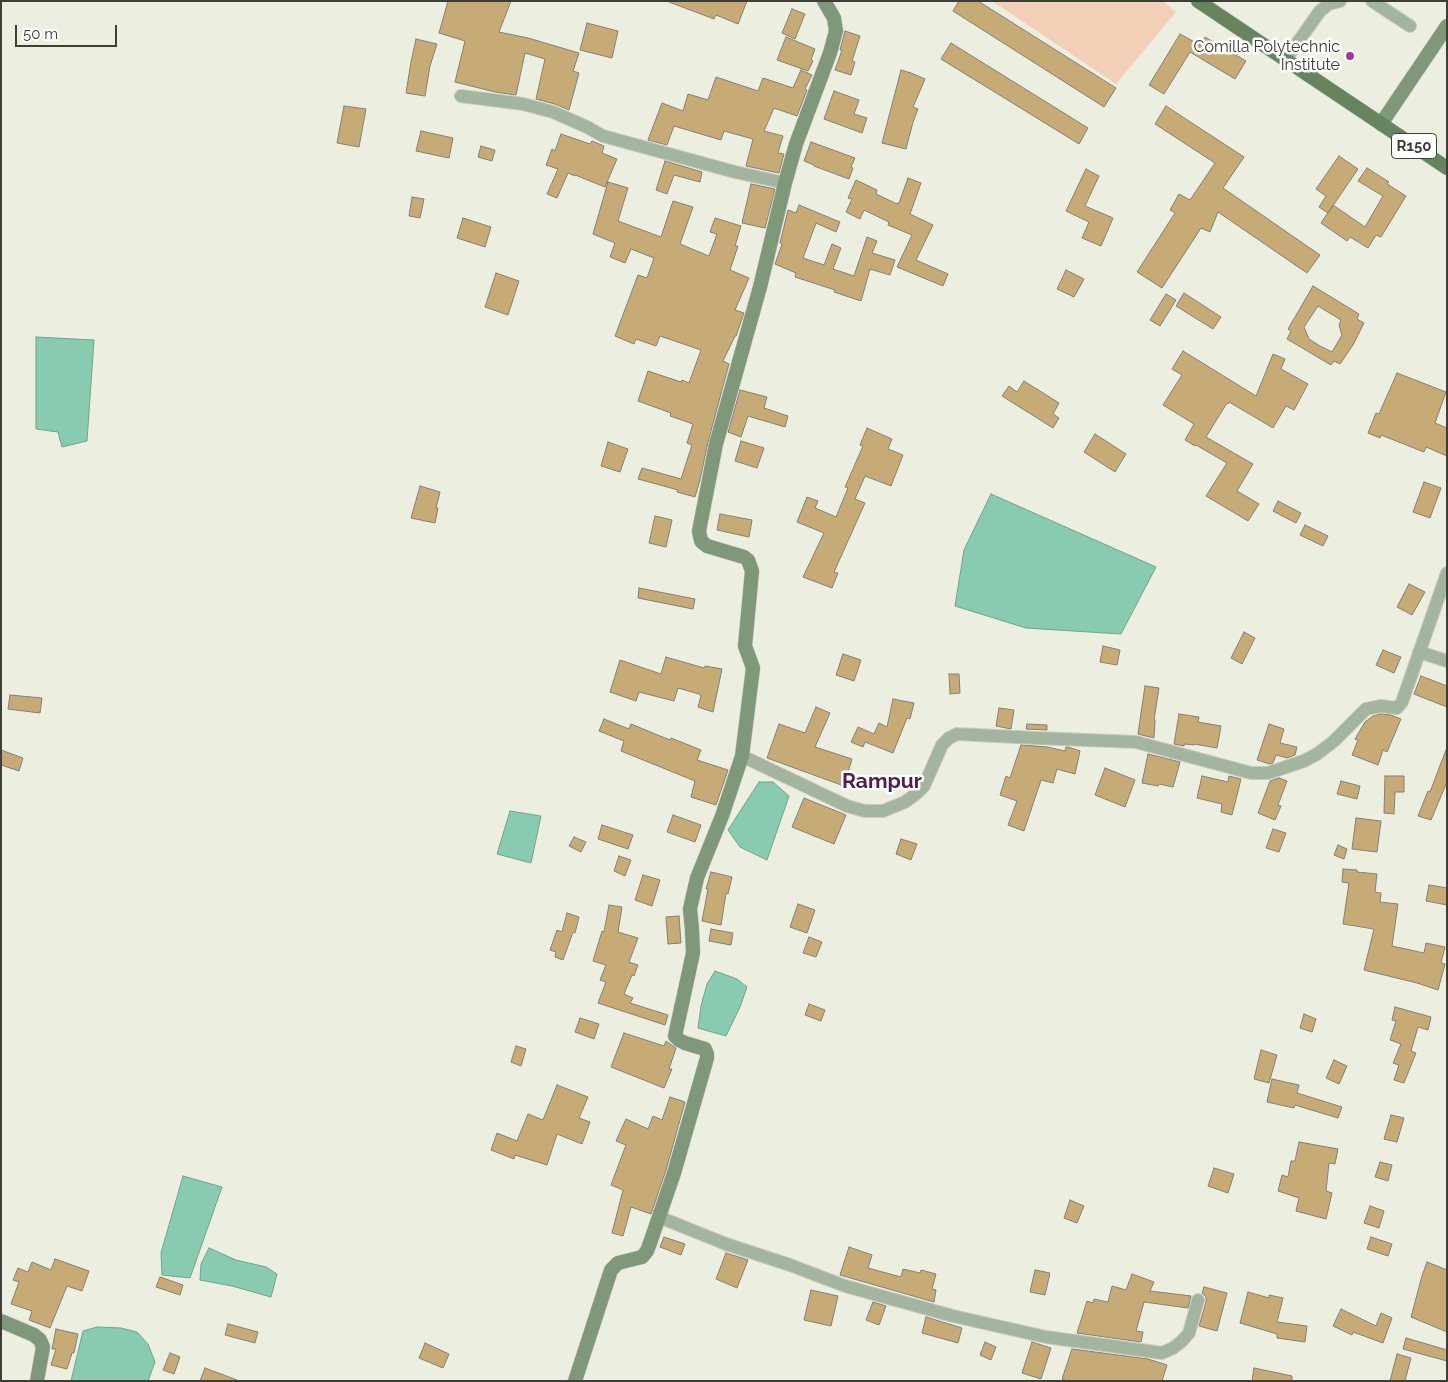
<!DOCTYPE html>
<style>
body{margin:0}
#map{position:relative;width:1448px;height:1382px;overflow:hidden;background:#eceee0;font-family:Raleway,sans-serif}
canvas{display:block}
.frame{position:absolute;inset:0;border:2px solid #3d3e38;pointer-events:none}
.scale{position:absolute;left:15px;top:25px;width:102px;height:22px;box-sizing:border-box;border:2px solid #3d3e38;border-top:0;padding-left:6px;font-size:15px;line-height:18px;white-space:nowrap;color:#3d3e38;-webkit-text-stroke:4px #fff;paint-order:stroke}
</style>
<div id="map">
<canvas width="1448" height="1382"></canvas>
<div class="frame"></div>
<div class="scale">50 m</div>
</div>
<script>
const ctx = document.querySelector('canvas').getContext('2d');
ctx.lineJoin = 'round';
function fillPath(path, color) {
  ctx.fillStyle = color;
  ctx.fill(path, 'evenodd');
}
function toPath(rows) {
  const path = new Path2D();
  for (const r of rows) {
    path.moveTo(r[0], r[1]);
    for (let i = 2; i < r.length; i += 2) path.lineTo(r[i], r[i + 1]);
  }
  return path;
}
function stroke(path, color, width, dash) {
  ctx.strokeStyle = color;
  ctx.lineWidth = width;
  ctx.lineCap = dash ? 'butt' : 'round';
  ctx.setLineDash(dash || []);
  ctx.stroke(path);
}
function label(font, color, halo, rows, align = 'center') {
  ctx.font = font + ' Raleway,sans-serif';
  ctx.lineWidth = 5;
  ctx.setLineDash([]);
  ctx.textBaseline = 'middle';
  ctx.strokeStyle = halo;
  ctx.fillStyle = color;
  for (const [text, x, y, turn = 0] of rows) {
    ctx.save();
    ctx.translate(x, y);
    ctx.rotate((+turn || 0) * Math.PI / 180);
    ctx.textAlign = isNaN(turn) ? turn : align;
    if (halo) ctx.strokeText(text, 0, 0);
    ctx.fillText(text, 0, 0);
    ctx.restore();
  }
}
fillPath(toPath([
 [992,1,1163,1,1176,12,1116,84]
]), '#f4cfb7');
const water = toPath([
 [36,337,94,340,87,441,62,447,58,432,36,429,36,337],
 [991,494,1156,567,1121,634,1026,628,955,606,964,550,991,494],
 [759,782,773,782,789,796,767,860,740,847,728,830,759,782],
 [510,811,541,816,531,863,497,854,510,811],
 [715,971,737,979,747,987,740,1007,726,1036,698,1028,701,1006,707,984,715,971],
 [183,1176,222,1187,190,1278,162,1275,161,1253,183,1176],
 [209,1248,236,1260,266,1267,277,1274,271,1297,232,1286,200,1280,201,1264,209,1248],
 [97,1327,121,1328,137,1332,148,1344,155,1362,148,1381,71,1381,83,1331,97,1327]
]);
fillPath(water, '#89cbb1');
stroke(water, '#72a18d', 1);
const building = toPath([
 [448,1,511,1,499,32,528,38,579,53,573,71,579,73,569,110,555,104,536,99,545,59,525,53,516,95,495,92,455,82,465,41,439,33,448,1],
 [670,1,747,1,738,24,716,15,714,19,669,2,670,1],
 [959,1,978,1,1116,88,1104,107,953,11,959,1],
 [792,9,805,14,795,39,782,33,792,9],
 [587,23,618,31,612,58,580,50,587,23],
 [845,31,860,36,852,61,855,62,851,75,835,70,842,50,840,50,845,31],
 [1180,34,1200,45,1205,37,1246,61,1235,79,1190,52,1164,94,1149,85,1180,34],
 [786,37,815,49,811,60,813,61,808,71,777,60,786,37],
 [416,39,437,44,430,66,425,96,406,93,411,62,416,39],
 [951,43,1088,128,1079,144,941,59,951,43],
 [801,70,812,75,805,89,807,90,797,116,774,108,764,131,783,136,778,153,784,154,779,173,746,166,753,139,724,131,721,140,674,126,667,145,648,140,662,103,683,111,688,94,708,100,716,77,758,91,763,78,793,88,801,70],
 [901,70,911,73,925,79,913,107,918,109,913,122,906,149,882,143,901,70],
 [834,91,859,100,854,114,867,118,862,133,824,119,834,91],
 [344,106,366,109,359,147,337,143,344,106],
 [1166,106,1244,157,1223,188,1320,255,1307,273,1218,212,1210,232,1201,228,1162,288,1137,272,1175,213,1170,210,1179,194,1190,200,1215,163,1155,124,1166,106],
 [421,131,453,138,449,158,416,151,421,131],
 [561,134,590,144,592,141,604,146,602,153,617,159,605,187,575,175,575,176,568,173,557,198,547,194,558,169,546,165,552,149,555,151,561,134],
 [811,142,855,158,851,167,853,168,849,179,814,166,814,165,804,161,811,142],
 [481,146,495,150,492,161,478,157,481,146],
 [1339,156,1358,169,1328,213,1319,207,1326,196,1316,189,1339,156],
 [665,161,702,172,700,182,674,175,667,194,656,190,665,161],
 [1367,168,1389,182,1387,184,1406,196,1381,237,1376,235,1368,248,1350,237,1347,241,1321,223,1333,205,1365,227,1383,196,1358,181,1367,168],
 [1086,169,1099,176,1085,206,1113,218,1101,246,1082,238,1089,222,1066,211,1086,169],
 [908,178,921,183,910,214,933,225,916,260,948,274,943,286,897,267,912,235,888,225,889,222,864,210,860,219,846,212,852,199,848,198,856,180,877,190,876,194,897,204,897,203,899,203,908,178],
 [608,182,628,188,618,221,661,237,673,201,693,207,680,244,709,256,717,234,710,232,715,218,741,226,735,246,738,246,730,270,749,278,735,310,744,313,736,336,735,336,723,361,729,364,708,442,700,480,695,497,677,492,678,490,638,479,642,468,681,479,692,445,687,443,693,424,670,416,671,413,638,401,648,371,681,382,682,380,689,383,701,350,660,336,656,346,636,339,634,344,615,336,638,275,647,278,654,258,631,249,625,263,610,257,615,243,593,234,608,182],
 [751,184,775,189,765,228,742,223,751,184],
 [412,197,424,199,420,218,409,216,412,197],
 [799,205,840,222,836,232,816,223,803,258,824,265,832,244,841,248,833,269,854,276,867,237,877,241,872,253,895,260,890,275,870,269,861,301,834,292,835,290,795,277,796,273,775,264,782,244,780,243,788,210,796,213,799,205],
 [463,218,491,227,485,247,457,238,463,218],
 [1066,270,1084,279,1074,297,1057,289,1066,270],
 [496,273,519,281,508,315,485,307,496,273],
 [1313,286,1359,314,1357,319,1364,323,1353,345,1340,364,1334,361,1331,365,1287,339,1291,331,1288,329,1313,286],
 [1318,306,1341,320,1339,325,1342,335,1332,352,1320,346,1309,339,1304,327,1318,306],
 [1184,293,1221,317,1213,329,1176,306,1184,293],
 [1166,294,1176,300,1160,326,1150,320,1166,294],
 [1183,351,1256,396,1273,354,1285,359,1281,369,1308,384,1294,410,1286,406,1273,428,1229,402,1228,404,1227,403,1206,437,1253,464,1237,491,1259,504,1248,521,1206,496,1227,463,1196,445,1195,446,1185,440,1194,424,1163,405,1182,375,1172,369,1183,351],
 [1397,373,1446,392,1435,423,1447,428,1447,456,1426,447,1424,452,1381,435,1380,438,1368,433,1376,413,1379,414,1397,373],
 [1024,381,1059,403,1053,414,1059,418,1053,428,1002,396,1009,386,1017,392,1024,381],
 [740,390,767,397,764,408,788,416,785,427,748,416,741,437,728,432,740,390],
 [867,428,892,439,888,449,903,455,891,486,865,476,855,499,865,503,834,572,838,573,832,588,803,577,824,533,797,522,807,497,818,501,815,508,836,517,848,488,845,487,863,446,860,445,867,428],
 [1095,434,1126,454,1115,472,1084,452,1095,434],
 [741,441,764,448,757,468,735,461,741,441],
 [608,442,628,449,620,472,601,466,608,442],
 [1424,482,1441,488,1430,518,1413,512,1424,482],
 [420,486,440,492,436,508,438,508,435,523,411,518,420,486],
 [1278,501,1301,513,1296,523,1273,511,1278,501],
 [720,514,752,520,749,537,717,530,720,514],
 [655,516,672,520,666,547,649,543,655,516],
 [1305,525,1328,536,1323,546,1300,535,1305,525],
 [1409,584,1425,592,1412,615,1397,607,1409,584],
 [639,588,695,599,693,609,638,598,639,588],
 [1244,632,1255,638,1242,664,1231,658,1244,632],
 [1103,646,1120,650,1117,665,1100,662,1103,646],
 [1383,650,1401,657,1394,673,1376,665,1383,650],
 [843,654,861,660,854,681,836,675,843,654],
 [666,657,704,668,705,666,722,669,713,712,698,707,701,696,699,694,678,688,674,701,639,692,636,701,610,692,620,660,661,674,666,657],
 [949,674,959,674,960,693,950,694,949,674],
 [1421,676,1447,686,1447,707,1414,694,1421,676],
 [1145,686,1159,688,1154,720,1155,720,1154,738,1138,734,1145,686],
 [10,695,42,698,40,713,8,709,10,695],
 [893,699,914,703,910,719,907,718,893,753,865,742,863,747,851,742,858,727,874,734,879,723,887,727,893,699],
 [816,707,830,713,815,747,852,759,844,786,767,758,779,724,805,733,816,707],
 [999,708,1014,710,1011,729,996,726,999,708],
 [1179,714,1199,717,1198,722,1221,726,1217,748,1194,744,1194,745,1184,744,1184,746,1174,744,1179,714],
 [1381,714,1391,715,1401,719,1387,752,1383,750,1378,765,1352,755,1358,740,1355,739,1365,722,1373,716,1381,714],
 [604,719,629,729,631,724,670,740,671,738,701,750,697,760,728,770,716,805,691,797,695,781,621,751,624,741,599,731,604,719],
 [1027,724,1047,725,1047,730,1026,729,1027,724],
 [1269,724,1284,729,1280,743,1297,747,1295,755,1287,758,1276,755,1273,763,1270,764,1257,760,1269,724],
 [1021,745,1047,747,1065,751,1066,747,1068,747,1080,751,1075,774,1057,769,1053,783,1041,780,1024,831,1008,825,1017,801,1000,795,1006,776,1010,778,1021,745],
 [1,750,23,758,19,771,1,765,1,750],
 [1446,750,1447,782,1431,820,1418,816,1428,791,1430,792,1446,750],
 [1148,754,1180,762,1173,787,1159,784,1158,786,1142,783,1148,754],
 [1105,768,1135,780,1125,807,1095,795,1105,768],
 [1202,776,1228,782,1229,776,1241,779,1232,815,1221,812,1222,804,1197,798,1202,776],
 [1385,776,1404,776,1404,792,1395,792,1394,814,1384,813,1385,776],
 [1279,778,1287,781,1278,805,1281,806,1275,820,1258,813,1270,781,1279,778],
 [1341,781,1360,786,1357,799,1337,794,1341,781],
 [804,798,846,815,834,844,792,827,804,798],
 [673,815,701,825,695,842,667,832,673,815],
 [1356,818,1381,821,1377,852,1352,849,1356,818],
 [602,825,633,835,628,849,598,839,602,825],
 [1273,829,1286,833,1279,852,1266,848,1273,829],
 [574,837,586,842,581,852,569,846,574,837],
 [901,839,917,844,911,860,896,854,901,839],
 [1338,845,1347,849,1344,859,1334,855,1338,845],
 [619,856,631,860,625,876,614,871,619,856],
 [1343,869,1357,870,1357,872,1377,874,1375,892,1381,893,1380,902,1398,904,1392,946,1424,953,1426,943,1445,947,1441,963,1445,964,1438,990,1417,983,1364,970,1374,929,1343,924,1349,883,1342,882,1343,869],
 [711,872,732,877,728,894,726,893,721,925,702,921,708,889,706,889,711,872],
 [643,875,660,880,652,906,635,900,643,875],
 [1429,885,1447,888,1447,905,1426,901,1429,885],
 [798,904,815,910,807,933,790,927,798,904],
 [609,905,622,907,618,932,638,938,629,962,638,965,634,976,632,975,624,994,633,998,630,1003,668,1015,665,1025,598,1003,606,982,600,980,606,965,593,961,602,931,604,932,609,905],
 [567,913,579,917,575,933,573,932,563,960,555,957,556,952,550,950,557,930,562,932,567,913],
 [679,916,681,943,668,944,666,917,679,916],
 [711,929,733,933,731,945,709,941,711,929],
 [809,937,822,942,816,957,803,953,809,937],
 [809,1004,825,1010,821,1021,805,1015,809,1004],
 [1395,1007,1431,1017,1428,1030,1418,1027,1411,1051,1416,1053,1404,1083,1394,1080,1399,1065,1393,1063,1401,1044,1390,1040,1396,1021,1392,1020,1395,1007],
 [1304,1014,1316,1019,1312,1032,1300,1028,1304,1014],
 [580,1018,599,1024,594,1039,575,1032,580,1018],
 [624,1033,664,1046,666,1041,676,1048,669,1069,672,1069,664,1088,611,1067,624,1033],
 [516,1046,526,1049,521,1066,511,1062,516,1046],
 [1261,1050,1277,1055,1269,1083,1254,1079,1261,1050],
 [1334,1060,1347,1066,1339,1084,1326,1078,1334,1060],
 [1272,1079,1299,1085,1297,1093,1342,1107,1338,1118,1295,1105,1294,1108,1267,1102,1272,1079],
 [557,1085,588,1097,579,1118,590,1122,582,1144,557,1134,547,1165,515,1155,514,1159,491,1150,497,1133,517,1141,528,1114,543,1120,557,1085],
 [670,1097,685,1102,666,1170,651,1214,631,1207,623,1236,612,1233,623,1190,611,1185,626,1145,616,1141,626,1119,648,1129,653,1116,662,1120,670,1097],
 [1391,1115,1404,1118,1397,1142,1384,1139,1391,1115],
 [1299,1142,1338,1149,1335,1164,1329,1163,1326,1191,1332,1193,1326,1219,1296,1211,1299,1198,1278,1191,1282,1175,1288,1177,1291,1161,1295,1161,1299,1142],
 [1380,1162,1392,1165,1388,1181,1375,1177,1380,1162],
 [1214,1168,1234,1174,1228,1193,1208,1186,1214,1168],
 [1070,1200,1084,1206,1077,1223,1064,1218,1070,1200],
 [1370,1206,1384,1211,1379,1228,1364,1223,1370,1206],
 [664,1237,685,1244,681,1255,660,1247,664,1237],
 [1371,1237,1392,1244,1388,1256,1367,1249,1371,1237],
 [849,1247,872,1255,868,1268,901,1277,903,1269,920,1273,921,1270,936,1274,932,1289,936,1290,934,1302,840,1275,849,1247],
 [726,1253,748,1260,737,1288,716,1279,726,1253],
 [55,1259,89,1271,82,1291,67,1286,50,1328,29,1320,32,1311,11,1304,19,1282,13,1280,18,1268,28,1272,32,1262,51,1270,55,1259],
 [1427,1262,1447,1270,1447,1332,1411,1317,1422,1276,1427,1262],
 [1035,1270,1050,1273,1045,1295,1030,1292,1035,1270],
 [1132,1274,1154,1282,1150,1291,1191,1296,1188,1308,1144,1302,1136,1331,1143,1332,1141,1342,1077,1333,1087,1301,1093,1303,1094,1299,1108,1302,1112,1286,1126,1290,1132,1274],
 [160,1277,183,1285,180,1295,156,1287,160,1277],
 [1204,1287,1227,1293,1217,1331,1199,1326,1206,1302,1206,1297,1202,1293,1204,1287],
 [811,1290,838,1296,831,1326,804,1320,811,1290],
 [1248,1292,1269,1298,1269,1295,1283,1298,1277,1322,1307,1326,1305,1342,1277,1338,1277,1334,1240,1323,1248,1292],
 [873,1302,886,1306,879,1325,866,1320,873,1302],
 [1341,1309,1376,1326,1381,1313,1392,1318,1383,1343,1353,1332,1352,1335,1333,1326,1341,1309],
 [926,1317,962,1328,958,1343,922,1333,926,1317],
 [228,1324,258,1332,255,1343,225,1335,228,1324],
 [56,1329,78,1334,74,1353,72,1353,67,1369,51,1365,56,1349,52,1349,56,1329],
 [1406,1338,1447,1350,1447,1361,1403,1349,1406,1338],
 [985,1342,996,1347,991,1360,980,1355,985,1342],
 [1032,1342,1051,1348,1041,1379,1022,1373,1032,1342],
 [425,1343,449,1354,443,1368,419,1358,425,1343],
 [1072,1349,1148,1359,1167,1365,1162,1381,1068,1381,1062,1379,1072,1349],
 [170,1353,180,1357,174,1374,163,1370,170,1353],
 [1397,1354,1411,1358,1405,1381,1390,1381,1397,1354],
 [205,1368,237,1380,236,1381,200,1381,205,1368],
 [1254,1368,1292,1376,1292,1381,1252,1381,1254,1368]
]);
fillPath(building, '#c6ab77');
stroke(building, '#857f74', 1);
const minor = toPath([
 [1372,1,1410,26],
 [1286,59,1320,11,1329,4,1340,1],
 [461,96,523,104,553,112,587,127,603,136,735,172,785,183],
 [1419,652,1447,661],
 [742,756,847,806,865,811,883,811,905,802,916,794,924,786,942,745,949,738,957,734,1036,738,1136,742,1251,773,1268,773,1304,761,1317,754,1334,741,1366,709,1381,706,1397,708,1402,702,1447,573],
 [659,1217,726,1244,790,1265,845,1286,953,1316,1046,1337,1162,1353,1173,1348,1182,1341,1189,1333,1198,1300]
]);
const secondary = toPath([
 [1381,124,1447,26],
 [1,1321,34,1335,40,1340,43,1347,37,1381],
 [575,1381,611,1270,618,1263,642,1257,647,1251,650,1243,674,1173,707,1058,707,1054,705,1049,685,1043,679,1040,675,1036,693,953,692,930,690,909,697,878,722,816,742,756,753,668,745,646,752,571,748,560,744,557,707,546,701,541,699,531,716,444,760,287,785,183,796,144,830,53,836,31,834,18,824,1]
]);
const primary = toPath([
 [1198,1,1447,168]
]);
stroke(minor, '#c9cbbe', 14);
stroke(secondary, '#c9cbbe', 15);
stroke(primary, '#c9cbbe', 15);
stroke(minor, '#a3b49f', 12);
stroke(secondary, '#80987a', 14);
stroke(primary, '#66845f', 14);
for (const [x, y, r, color] of [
 [1350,56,5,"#a1389a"]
]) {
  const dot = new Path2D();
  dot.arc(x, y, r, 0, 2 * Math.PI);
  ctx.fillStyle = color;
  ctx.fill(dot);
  stroke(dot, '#fff', 2);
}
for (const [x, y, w] of [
 [1414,146,45]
]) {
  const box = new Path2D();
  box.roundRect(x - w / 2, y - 12.5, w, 25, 4);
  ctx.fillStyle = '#fff';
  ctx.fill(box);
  stroke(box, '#3d3e38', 1);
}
label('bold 15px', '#3d3e38', null, [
 ["R150",1414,146]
]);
label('16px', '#3d3e38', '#fff', [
 ["Comilla Polytechnic",1340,47],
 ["Institute",1340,65]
], 'right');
label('bold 21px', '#501d4c', '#fff', [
 ["Rampur",882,782]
]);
</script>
